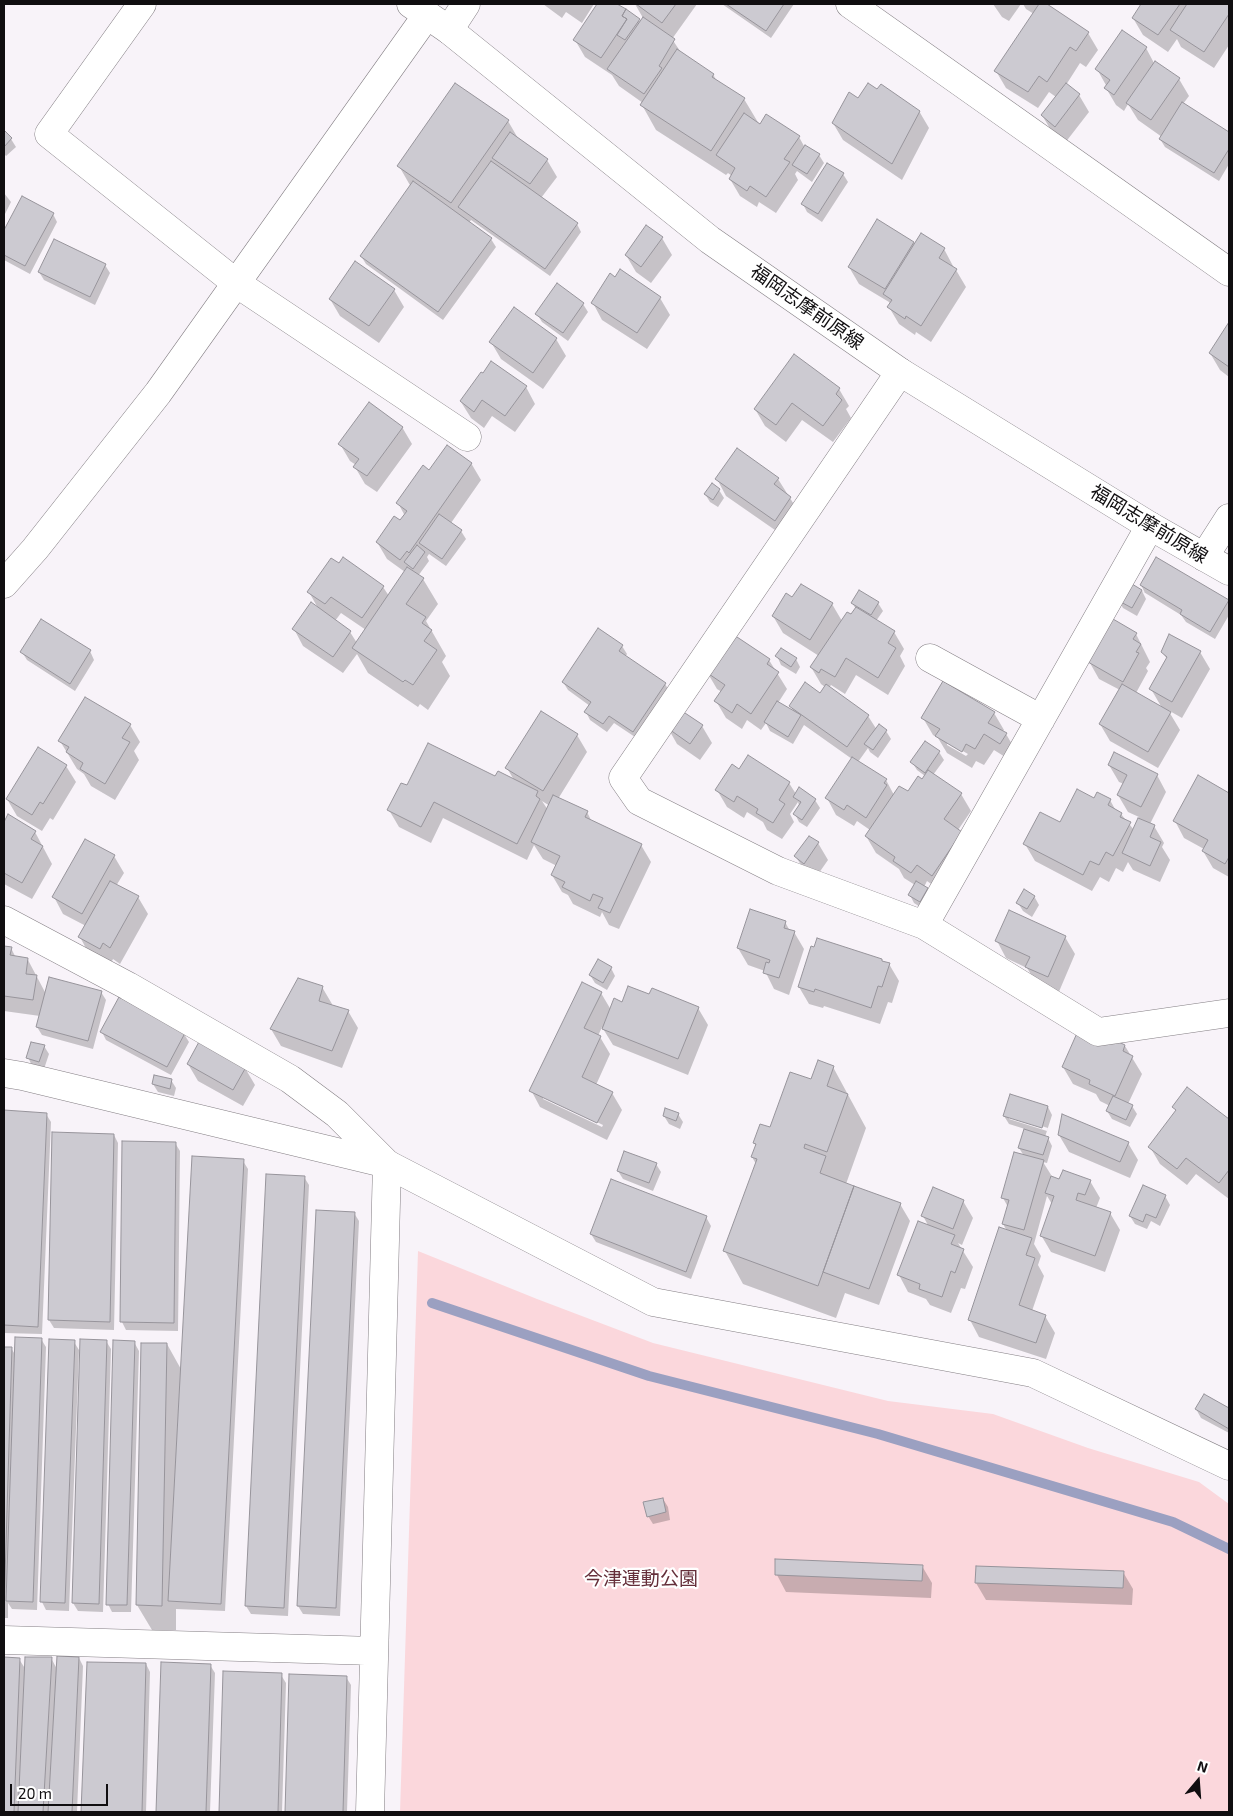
<!DOCTYPE html>
<meta charset="utf-8">
<style>
body{margin:0}
#map{position:relative;width:1233px;height:1816px;overflow:hidden;background:#f8f3f9;font-family:"Exo 2",sans-serif}
canvas{display:block}
.frame{position:absolute;inset:0;border:5px solid #100e10;pointer-events:none}
.north{position:absolute;left:1173px;top:1756px;width:50px;height:50px;-webkit-text-stroke:4px #fff;paint-order:stroke;rotate:18deg;font-size:14px;font-weight:700;line-height:20px;text-align:center;color:#100e10}
.north::after{content:'';display:block;margin:auto;width:18px;height:22px;background:#100e10;clip-path:polygon(50% 0,100% 100%,50% 72%,0 100%)}
.scale{position:absolute;left:10px;top:1784px;width:98px;height:22px;box-sizing:border-box;border:2px solid #100e10;border-top:0;padding-left:6px;font-size:15px;line-height:18px;white-space:nowrap;color:#100e10;-webkit-text-stroke:4px #fff;paint-order:stroke}
</style>
<div id="map">
<canvas width="1233" height="1816"></canvas>
<div class="frame"></div>
<div class="north">N</div>
<div class="scale">20 m</div>
</div>
<script>
const ctx = document.querySelector('canvas').getContext('2d');
ctx.lineJoin = 'round';
function fillPath(path, color) {
  ctx.fillStyle = color;
  ctx.fill(path, 'evenodd');
}
function toPath(rows) {
  const path = new Path2D();
  for (const r of rows) {
    path.moveTo(r[0], r[1]);
    for (let i = 2; i < r.length; i += 2) path.lineTo(r[i], r[i + 1]);
  }
  return path;
}
function stroke(path, color, width, dash) {
  ctx.strokeStyle = color;
  ctx.lineWidth = width;
  ctx.lineCap = dash ? 'butt' : 'round';
  ctx.setLineDash(dash || []);
  ctx.stroke(path);
}
function label(font, color, halo, rows, align = 'center') {
  ctx.font = font + ' "Exo 2","Noto Sans JP",sans-serif';
  ctx.lineWidth = 4.5;
  ctx.setLineDash([]);
  ctx.textBaseline = 'middle';
  ctx.strokeStyle = halo;
  ctx.fillStyle = color;
  for (const [text, x, y, turn = 0] of rows) {
    ctx.save();
    ctx.translate(x, y);
    ctx.rotate((+turn || 0) * Math.PI / 180);
    ctx.textAlign = isNaN(turn) ? turn : align;
    if (halo) ctx.strokeText(text, 0, 0);
    ctx.fillText(text, 0, 0);
    ctx.restore();
  }
}
fillPath(toPath([
 [418,1251,537,1299,653,1343,888,1401,993,1414,1088,1448,1199,1482,1229,1504,1229,1812,400,1812]
]), '#fbd7dc');
fillPath(toPath([
 [543,4,594,4,582,23,566,12,562,18],
 [598,4,615,4,639,20,641,23,643,18,635,4,697,4,672,39,682,54,713,74,717,82,744,99,759,124,799,137,804,146,819,155,824,163,812,182,797,171,795,174,798,180,776,213,759,202,757,207,740,196,730,179,732,176,728,173,726,175,656,130,642,105,643,103,619,86,612,75,585,57,575,40],
 [722,4,794,4,771,38],
 [993,4,1021,4,1009,21,1002,17],
 [1023,4,1044,4,1088,33,1098,50,1086,67,1080,63,1066,85,1079,95,1089,112,1065,143,1052,132,1042,115,1056,97,1049,92,1038,108,1006,88,996,71,1034,14,1026,9],
 [1142,4,1224,4,1229,7,1229,45,1214,68,1181,47,1177,39,1168,52,1143,35,1133,18],
 [1146,48,1154,63,1179,79,1189,96,1183,104,1229,134,1229,164,1219,181,1165,147,1160,139,1162,137,1138,120,1128,104,1124,111,1116,105,1106,88,1107,87,1097,69],
 [919,111,929,128,902,180,843,140,833,123],
 [508,121,519,140,547,160,557,177,541,198,577,224,581,232,550,276,471,220,469,223,491,239,496,247,443,320,366,264,361,256,411,187,399,166],
 [4,132,11,139,16,147,6,156,4,154],
 [843,174,848,182,822,222,807,212,803,204],
 [4,193,11,202,4,216],
 [23,197,53,214,57,222,30,274,4,260,4,232],
 [878,220,914,243,915,245,944,249,953,266,952,268,956,270,966,287,931,342,916,332,915,335,899,324,889,307,891,305,889,302,859,284,849,267],
 [662,238,672,255,651,283,636,272,626,255],
 [355,263,394,290,404,307,379,343,340,316,330,299],
 [105,265,110,273,95,305,44,280,39,272],
 [557,285,583,304,588,312,568,341,542,322,537,314],
 [660,298,670,315,647,349,602,320,593,303],
 [1229,324,1229,377,1220,370,1210,353],
 [556,339,566,356,543,389,501,359,491,342],
 [526,387,535,404,515,432,492,416,484,428,471,418,461,402],
 [839,389,849,406,846,409,851,418,833,442,802,420,786,442,765,426,755,409],
 [402,427,412,444,377,492,365,484,355,467,356,465,350,461,340,444],
 [471,463,481,480,451,523,461,531,466,539,446,566,429,554,427,557,429,561,418,576,423,579,438,604,426,621,446,656,442,662,450,676,428,710,420,704,418,707,368,673,357,654,343,673,303,646,294,629,319,610,309,592,383,587,389,596,405,572,387,559,377,542,400,522,405,516,398,503,430,472],
 [341,613,366,630,357,643,350,632,335,621],
 [717,479,778,479,800,514,785,537,726,496],
 [719,490,724,498,718,507,710,502,705,494],
 [1128,583,1145,593,1141,585,1228,601,1229,615,1215,639,1186,622,1181,615,1142,591,1146,599,1137,616,1123,608,1118,600],
 [793,599,832,604,842,621,852,616,856,609,852,603,878,603,883,611,876,621,894,632,904,649,900,656,905,666,888,695,856,675,845,694,831,685,829,688,868,716,877,730,886,731,891,739,878,758,870,752,868,748,858,762,886,780,894,795,908,793,925,776,917,770,912,762,939,752,944,760,933,775,961,794,971,811,958,830,961,832,942,892,927,881,924,887,927,889,932,897,925,910,914,903,910,895,915,885,904,878,899,869,876,853,866,836,870,830,857,821,854,826,836,815,827,798,852,759,804,725,793,744,770,731,766,723,761,730,747,720,742,729,726,718,716,701,722,692,717,689,707,672,769,660,787,689,778,703,795,713,790,706,820,695,825,687,821,684,811,667,819,656,783,633,773,616],
 [1136,634,1150,662,1146,668,1148,671,1136,693,1162,708,1151,689,1167,659,1162,652,1170,636,1200,652,1210,669,1182,718,1168,710,1180,730,1158,768,1110,741,1100,724,1120,690,1099,679,1086,656],
 [622,646,627,654,625,657,665,684,670,692,638,739,614,723,607,732,590,720,586,712,590,706,568,690,563,682],
 [90,651,94,660,75,691,27,660,22,652],
 [777,656,796,659,800,667,796,674,781,665],
 [679,711,702,726,712,743,700,760,677,744,668,728],
 [994,713,1004,730,1002,732,1006,734,1016,751,1010,760,994,750,984,765,976,761,972,768,947,753,938,738,933,735,923,718],
 [947,742,968,754,966,756,947,745],
 [130,725,140,742,134,751,139,760,115,800,91,786,84,774,77,769,60,741],
 [577,735,587,752,558,799,587,812,592,822,641,845,651,862,619,929,609,925,602,912,600,917,573,904,568,895,562,892,552,875,557,866,543,859,534,845,527,860,443,818,431,843,399,827,389,810,407,787,496,777,514,780,507,768],
 [542,801,550,806,548,810],
 [1109,765,1157,775,1166,792,1150,824,1154,826,1164,843,1162,847,1170,860,1160,882,1133,870,1128,862,1123,872,1116,868,1109,882,1100,877,1092,891,1035,861,1025,844,1060,824,1095,800,1110,800,1116,811,1121,814,1134,830,1139,817,1128,812,1118,795,1124,784,1119,782],
 [66,766,76,782,53,820,50,818,42,831,17,816,7,799],
 [739,770,789,783,796,794,815,800,820,808,807,827,799,822,795,814,799,805,798,802,790,814,794,822,782,839,767,830,763,822,747,812,744,818,727,807,717,790],
 [1199,777,1229,794,1229,877,1213,868,1203,851,1204,849,1184,838,1175,821],
 [4,823,35,832,52,864,32,899,4,884],
 [818,843,828,860,814,880,806,873,796,857],
 [114,856,124,873,116,886,138,897,148,914,120,964,113,959,110,965,89,954,80,937,86,926,63,914,54,897],
 [1034,896,1039,905,1032,917,1023,911,1018,903],
 [1010,912,1065,937,1075,954,1058,994,1037,984,1027,968,1006,958,997,941],
 [785,922,790,931,794,932,804,949,789,995,774,989,765,971,748,965,738,948],
 [4,947,11,948,16,958,28,960,46,994,101,992,106,1000,93,1049,42,1035,37,1027,40,1016,4,1011],
 [881,960,883,962,889,964,899,981,892,1003,888,1002,880,1024,824,1006,823,1008,809,1004,799,987],
 [611,968,615,976,607,990,595,983,590,975],
 [322,987,332,1004,331,1006,348,1011,358,1028,342,1068,281,1046,271,1029],
 [601,993,611,1010,623,1003,650,995,698,1008,708,1025,688,1075,613,1045,602,1027,598,1036,600,1037,610,1054,596,1085,612,1093,622,1110,607,1140,540,1107,531,1090],
 [543,1096,603,1125,602,1127,543,1099],
 [102,1032,184,1034,189,1042,171,1075,106,1040],
 [44,1046,49,1054,44,1069,32,1066,28,1057],
 [1125,1046,1142,1074,1128,1104,1132,1106,1137,1114,1130,1127,1112,1119,1107,1111,1110,1106,1100,1101,1096,1094,1073,1084,1063,1067],
 [188,1064,245,1068,255,1085,243,1106,198,1081],
 [833,1067,866,1128,846,1184,900,1204,910,1221,879,1305,845,1293,836,1318,743,1284,725,1251,756,1164,752,1157,756,1146,754,1143,771,1129,812,1081],
 [171,1080,176,1088,174,1096,158,1092,153,1084],
 [1187,1089,1229,1120,1229,1199,1196,1174,1187,1185,1160,1164,1150,1147,1176,1112,1174,1107],
 [1048,1107,1052,1115,1045,1137,1048,1138,1052,1146,1047,1163,1043,1162,1053,1178,1060,1180,1090,1181,1100,1198,1096,1208,1110,1213,1120,1230,1105,1272,1051,1252,1041,1235,1052,1204,1047,1196,1034,1244,1041,1256,1038,1265,1044,1276,1032,1311,1045,1316,1055,1333,1046,1359,979,1337,970,1320,1007,1231,1003,1224,1008,1207,1003,1198,1024,1156,1019,1148,1025,1129,1009,1124,1004,1116],
 [1009,1116,1048,1128,1047,1131,1009,1119],
 [4,1112,46,1114,51,1122,42,1334,4,1333],
 [678,1114,683,1122,680,1129,669,1124,664,1116],
 [114,1135,118,1143,114,1330,54,1328,49,1320],
 [1059,1135,1128,1143,1138,1160,1130,1178,1069,1152],
 [175,1143,180,1151,178,1331,126,1330,122,1322],
 [243,1161,248,1169,225,1611,176,1609,176,1630,152,1630,137,1605,167,1344,182,1371],
 [656,1164,661,1172,653,1191,623,1179,618,1171],
 [267,1175,304,1177,309,1185,288,1616,251,1614,246,1606],
 [611,1181,706,1217,711,1226,691,1279,596,1242,591,1234],
 [1165,1196,1170,1205,1160,1226,1151,1221,1147,1229,1135,1224,1130,1216],
 [963,1201,973,1218,962,1245,958,1243,973,1267,965,1289,961,1288,951,1313,930,1305,926,1299,908,1292,899,1275,929,1227,923,1216],
 [354,1213,359,1221,340,1616,303,1614,298,1606],
 [41,1339,46,1347,37,1610,12,1609,8,1603,8,1618,4,1618,4,1348,11,1348,16,1356],
 [106,1341,111,1349,103,1612,78,1611,73,1603],
 [74,1342,79,1350,69,1611,46,1610,42,1602],
 [134,1342,139,1351,131,1612,112,1612,108,1604],
 [1204,1395,1229,1409,1229,1433,1201,1418,1196,1409],
 [663,1499,668,1507,670,1520,653,1524,648,1516],
 [922,1566,932,1583,931,1598,786,1592,777,1575],
 [1123,1572,1133,1589,1132,1605,986,1600,976,1583],
 [4,1658,19,1659,26,1670,51,1658,57,1669,79,1658,83,1666,77,1812,4,1812],
 [89,1663,146,1664,150,1672,146,1812,83,1812],
 [162,1664,210,1665,215,1673,210,1812,157,1812],
 [224,1673,281,1675,286,1683,282,1812,220,1812],
 [290,1675,346,1677,351,1685,347,1812,286,1812]
]), '#0003');
stroke(toPath([
 [432,1303,649,1376,878,1434,1173,1522,1229,1549]
]), '#9ba0c1', 10);
const building = toPath([
 [597,4,617,4,626,9,622,16,627,19,601,58,573,40,597,4],
 [636,4,676,4,662,23,636,4],
 [726,4,784,4,766,31,726,4],
 [1039,4,1047,4,1089,32,1076,51,1070,47,1047,82,1039,76,1028,92,994,71,1039,4],
 [1141,4,1180,4,1158,35,1132,18,1141,4],
 [1187,4,1227,4,1229,6,1229,14,1204,52,1170,30,1187,4],
 [626,9,640,19,625,40,617,35,627,19,622,16,626,9],
 [643,17,675,39,659,66,662,68,644,94,607,69,643,17],
 [1122,30,1147,47,1114,95,1104,88,1110,80,1095,69,1122,30],
 [677,49,714,74,712,77,745,98,711,151,640,105,677,49],
 [1155,61,1180,78,1151,120,1126,103,1155,61],
 [455,83,509,120,451,203,397,166,455,83],
 [868,83,877,89,881,84,920,111,892,164,832,123,849,92,858,98,868,83],
 [1066,83,1080,94,1055,127,1041,115,1066,83],
 [1182,102,1229,132,1229,149,1214,173,1159,139,1182,102],
 [744,113,760,124,766,114,800,136,784,159,790,162,766,197,750,186,747,191,729,179,735,168,716,155,744,113],
 [4,130,12,138,4,147,4,130],
 [510,132,548,159,530,184,492,158,510,132],
 [805,145,820,154,807,174,792,165,805,145],
 [491,161,578,223,545,269,458,207,491,161],
 [827,163,844,173,818,214,801,204,827,163],
 [413,181,492,238,438,312,360,256,413,181],
 [22,196,54,213,25,266,4,255,4,230,22,196],
 [877,219,914,242,885,289,848,267,877,219],
 [646,225,663,237,641,267,625,255,646,225],
 [921,233,945,248,939,258,957,269,921,326,906,316,905,319,887,307,892,300,883,294,921,233],
 [54,239,106,264,90,297,38,272,54,239],
 [355,261,395,289,369,326,329,299,355,261],
 [620,269,661,297,637,333,591,303,610,273,615,277,620,269],
 [557,283,584,303,563,333,535,314,557,283],
 [514,307,557,338,533,373,489,342,514,307],
 [1229,322,1229,367,1209,353,1229,322],
 [794,354,840,388,836,394,842,400,823,426,792,403,776,425,754,409,794,354],
 [491,361,527,386,505,416,482,400,474,412,460,401,481,372,483,373,491,361],
 [369,402,403,427,367,476,353,467,359,459,338,444,369,402],
 [447,445,472,463,409,553,407,551,400,560,376,542,394,516,400,520,407,511,396,503,423,465,429,470,447,445],
 [737,448,779,478,774,484,791,497,775,521,715,479,737,448],
 [712,483,720,489,713,500,704,494,712,483],
 [439,514,462,530,442,559,419,543,439,514],
 [417,545,425,552,413,569,404,562,417,545],
 [343,557,384,586,362,618,331,597,325,604,307,592,331,558,339,563,343,557],
 [1156,557,1229,600,1210,632,1180,614,1182,610,1140,585,1156,557],
 [407,567,424,578,406,604,426,617,422,623,432,630,424,641,437,650,413,685,405,680,403,682,352,648,407,567],
 [1127,581,1142,590,1132,608,1117,600,1127,581],
 [801,584,833,603,810,640,772,616,786,593,792,597,801,584],
 [859,590,879,602,871,615,851,603,859,590],
 [311,602,351,631,333,657,292,629,311,602],
 [856,607,895,631,888,643,896,648,878,678,846,658,835,677,821,669,819,673,810,667,847,612,851,614,856,607],
 [41,619,91,650,70,684,20,652,41,619],
 [1113,619,1137,633,1133,639,1141,644,1136,652,1139,653,1123,682,1088,662,1113,619],
 [598,628,623,645,619,651,666,683,633,732,609,716,603,724,584,712,591,702,562,682,598,628],
 [731,633,770,659,767,664,779,672,751,714,737,704,732,713,714,701,725,685,706,672,731,633],
 [1169,634,1201,651,1172,702,1149,689,1167,657,1161,652,1169,634],
 [781,648,797,658,791,667,775,656,781,648],
 [943,681,995,712,988,723,1007,733,1000,744,984,734,975,749,966,744,962,752,935,736,940,729,921,718,943,681],
 [805,682,820,693,826,684,869,715,847,747,789,706,805,682],
 [1122,684,1171,712,1148,752,1099,724,1122,684],
 [85,697,131,724,122,738,130,742,105,784,80,769,83,763,66,752,69,747,58,741,85,697],
 [777,701,801,715,788,737,764,722,777,701],
 [679,709,703,725,690,744,666,727,679,709],
 [541,711,578,734,543,791,505,768,541,711],
 [879,724,887,730,873,750,864,744,879,724],
 [925,741,940,751,925,773,910,762,925,741],
 [428,743,495,776,498,771,538,791,536,796,540,799,517,844,434,802,421,827,387,810,401,783,407,785,428,743],
 [38,747,67,765,43,804,40,802,32,815,6,799,38,747],
 [1114,752,1158,774,1141,807,1117,795,1127,775,1108,765,1114,752],
 [748,755,790,782,779,800,785,804,773,823,756,813,758,809,737,796,734,802,715,790,732,764,739,769,748,755],
 [852,757,887,779,884,783,887,785,866,818,847,805,844,810,825,798,852,757],
 [928,770,962,793,944,819,962,832,932,876,917,865,911,873,893,861,895,857,865,836,899,786,908,791,918,776,922,779,928,770],
 [1198,775,1229,793,1229,857,1225,864,1202,851,1208,840,1173,821,1198,775],
 [799,787,816,799,802,820,793,814,801,802,793,797,799,787],
 [1077,789,1094,798,1097,792,1111,799,1108,805,1122,813,1120,817,1131,822,1113,856,1106,852,1099,865,1090,861,1083,875,1023,844,1040,812,1060,822,1077,789],
 [553,795,588,811,585,817,642,844,610,913,598,908,603,898,593,894,590,901,562,887,565,882,551,875,560,856,531,842,553,795],
 [8,814,36,831,31,839,43,846,22,883,4,873,4,822,8,814],
 [1138,818,1155,825,1150,837,1161,842,1150,866,1122,853,1138,818],
 [809,836,819,842,804,864,794,856,809,836],
 [85,839,115,855,82,914,52,897,85,839],
 [110,881,139,896,110,948,103,943,100,949,78,937,110,881],
 [916,881,928,888,920,902,908,895,916,881],
 [1024,889,1035,896,1027,909,1016,903,1024,889],
 [750,909,786,921,784,928,795,931,779,978,763,973,766,962,769,963,770,960,737,948,750,909],
 [1009,910,1066,936,1048,977,1025,967,1030,957,995,941,1009,910],
 [817,938,882,959,882,961,890,963,882,987,878,986,871,1008,815,989,814,992,798,987,811,946,814,947,817,938],
 [4,946,12,947,10,955,28,958,26,974,37,975,33,1000,4,996,4,946],
 [598,959,612,967,603,983,589,975,598,959],
 [49,977,102,991,88,1041,36,1027,49,977],
 [298,978,323,986,319,1001,349,1010,332,1051,270,1029,298,978],
 [582,982,602,992,584,1028,601,1036,582,1077,613,1092,597,1123,529,1091,582,982],
 [628,986,649,994,652,988,699,1007,678,1059,602,1029,614,998,622,1002,628,986],
 [119,997,185,1033,167,1067,100,1032,119,997],
 [1081,1024,1125,1045,1123,1051,1133,1056,1115,1096,1089,1084,1090,1080,1062,1067,1081,1024],
 [200,1040,246,1067,233,1090,187,1064,200,1040],
 [31,1042,45,1045,39,1062,26,1058,31,1042],
 [818,1060,834,1066,827,1086,848,1094,827,1152,805,1144,804,1148,826,1156,820,1173,854,1186,818,1286,723,1251,757,1159,751,1157,756,1144,753,1143,760,1124,770,1127,790,1072,811,1079,818,1060],
 [154,1075,172,1079,170,1089,152,1084,154,1075],
 [1187,1087,1229,1119,1229,1170,1219,1183,1186,1158,1177,1169,1148,1147,1176,1110,1172,1107,1187,1087],
 [1010,1094,1048,1106,1042,1128,1003,1116,1010,1094],
 [1113,1096,1133,1105,1126,1120,1106,1111,1113,1096],
 [665,1108,679,1113,676,1121,663,1116,665,1108],
 [4,1110,47,1113,38,1327,4,1325,4,1110],
 [1062,1114,1129,1142,1120,1162,1058,1135,1062,1114],
 [1024,1129,1049,1137,1043,1155,1018,1148,1024,1129],
 [52,1132,114,1134,110,1322,48,1320,52,1132],
 [122,1141,176,1142,174,1323,120,1322,122,1141],
 [624,1151,657,1163,649,1183,617,1171,624,1151],
 [1014,1152,1044,1160,1024,1230,1002,1224,1009,1200,1001,1198,1014,1152],
 [192,1156,244,1159,221,1604,168,1601,192,1156],
 [1063,1170,1091,1180,1085,1195,1078,1193,1076,1200,1111,1212,1095,1256,1040,1236,1054,1196,1045,1193,1051,1176,1059,1179,1063,1170],
 [266,1174,305,1176,284,1608,245,1606,266,1174],
 [611,1179,707,1216,686,1272,590,1234,611,1179],
 [1143,1185,1166,1195,1156,1218,1146,1214,1143,1222,1129,1216,1143,1185],
 [854,1186,901,1203,869,1289,823,1272,854,1186],
 [933,1187,964,1200,953,1229,921,1216,933,1187],
 [316,1210,355,1212,336,1608,297,1606,316,1210],
 [918,1221,955,1235,951,1244,964,1249,955,1273,951,1271,942,1297,919,1289,920,1284,897,1275,918,1221],
 [999,1227,1032,1238,1026,1255,1035,1258,1019,1305,1046,1315,1036,1343,968,1320,999,1227],
 [15,1337,42,1338,33,1602,6,1601,15,1337],
 [49,1339,75,1340,65,1603,40,1602,49,1339],
 [80,1339,107,1340,99,1604,72,1603,80,1339],
 [113,1340,135,1341,127,1605,106,1605,113,1340],
 [141,1343,167,1343,162,1606,136,1605,141,1343],
 [4,1347,12,1347,4,1610,4,1347],
 [1204,1394,1229,1408,1229,1429,1195,1409,1204,1394],
 [663,1498,666,1512,647,1517,643,1502,663,1498],
 [775,1559,923,1565,922,1581,775,1575,775,1559],
 [976,1566,1124,1571,1123,1588,975,1583,976,1566],
 [57,1656,79,1657,72,1812,48,1812,57,1656],
 [4,1657,20,1658,14,1812,4,1812,4,1657],
 [25,1657,52,1657,43,1812,18,1812,25,1657],
 [87,1662,146,1663,142,1812,81,1812,87,1662],
 [161,1662,211,1664,206,1812,156,1812,161,1662],
 [223,1671,282,1673,278,1812,219,1812,223,1671],
 [289,1674,347,1676,343,1812,285,1812,289,1674]
]);
fillPath(building, '#cccad1');
stroke(building, '#97949b', 1);
const minor = toPath([
 [142,4,49,134,236,283,467,437],
 [850,4,1229,272],
 [449,30,466,4],
 [900,372,623,778,639,801,778,871,924,925,1098,1032,1229,1013],
 [1204,557,1229,518],
 [4,584,35,549,158,393,427,15],
 [930,658,1041,719],
 [4,920,128,986,290,1079,337,1114,387,1164,370,1812],
 [924,925,1150,526],
 [4,1640,374,1651]
]);
const tertiary = toPath([
 [4,1073,22,1076,387,1164,653,1302,1033,1373,1229,1466]
]);
const primary = toPath([
 [411,4,449,30,710,240,900,372,1150,526,1229,571]
]);
stroke(minor, '#847f84', 29);
stroke(tertiary, '#847f84', 29);
stroke(primary, '#847f84', 29);
stroke(minor, '#fff', 28);
stroke(tertiary, '#fff', 28);
stroke(primary, '#fff', 28);
label('19px', '#100e10', '#fff', [
 ["福岡志摩前原線",807,307,35],
 ["福岡志摩前原線",1149,524,31]
]);
label('19px', '#652f3a', '#fff', [
 ["今津運動公園",641,1579]
]);
</script>
